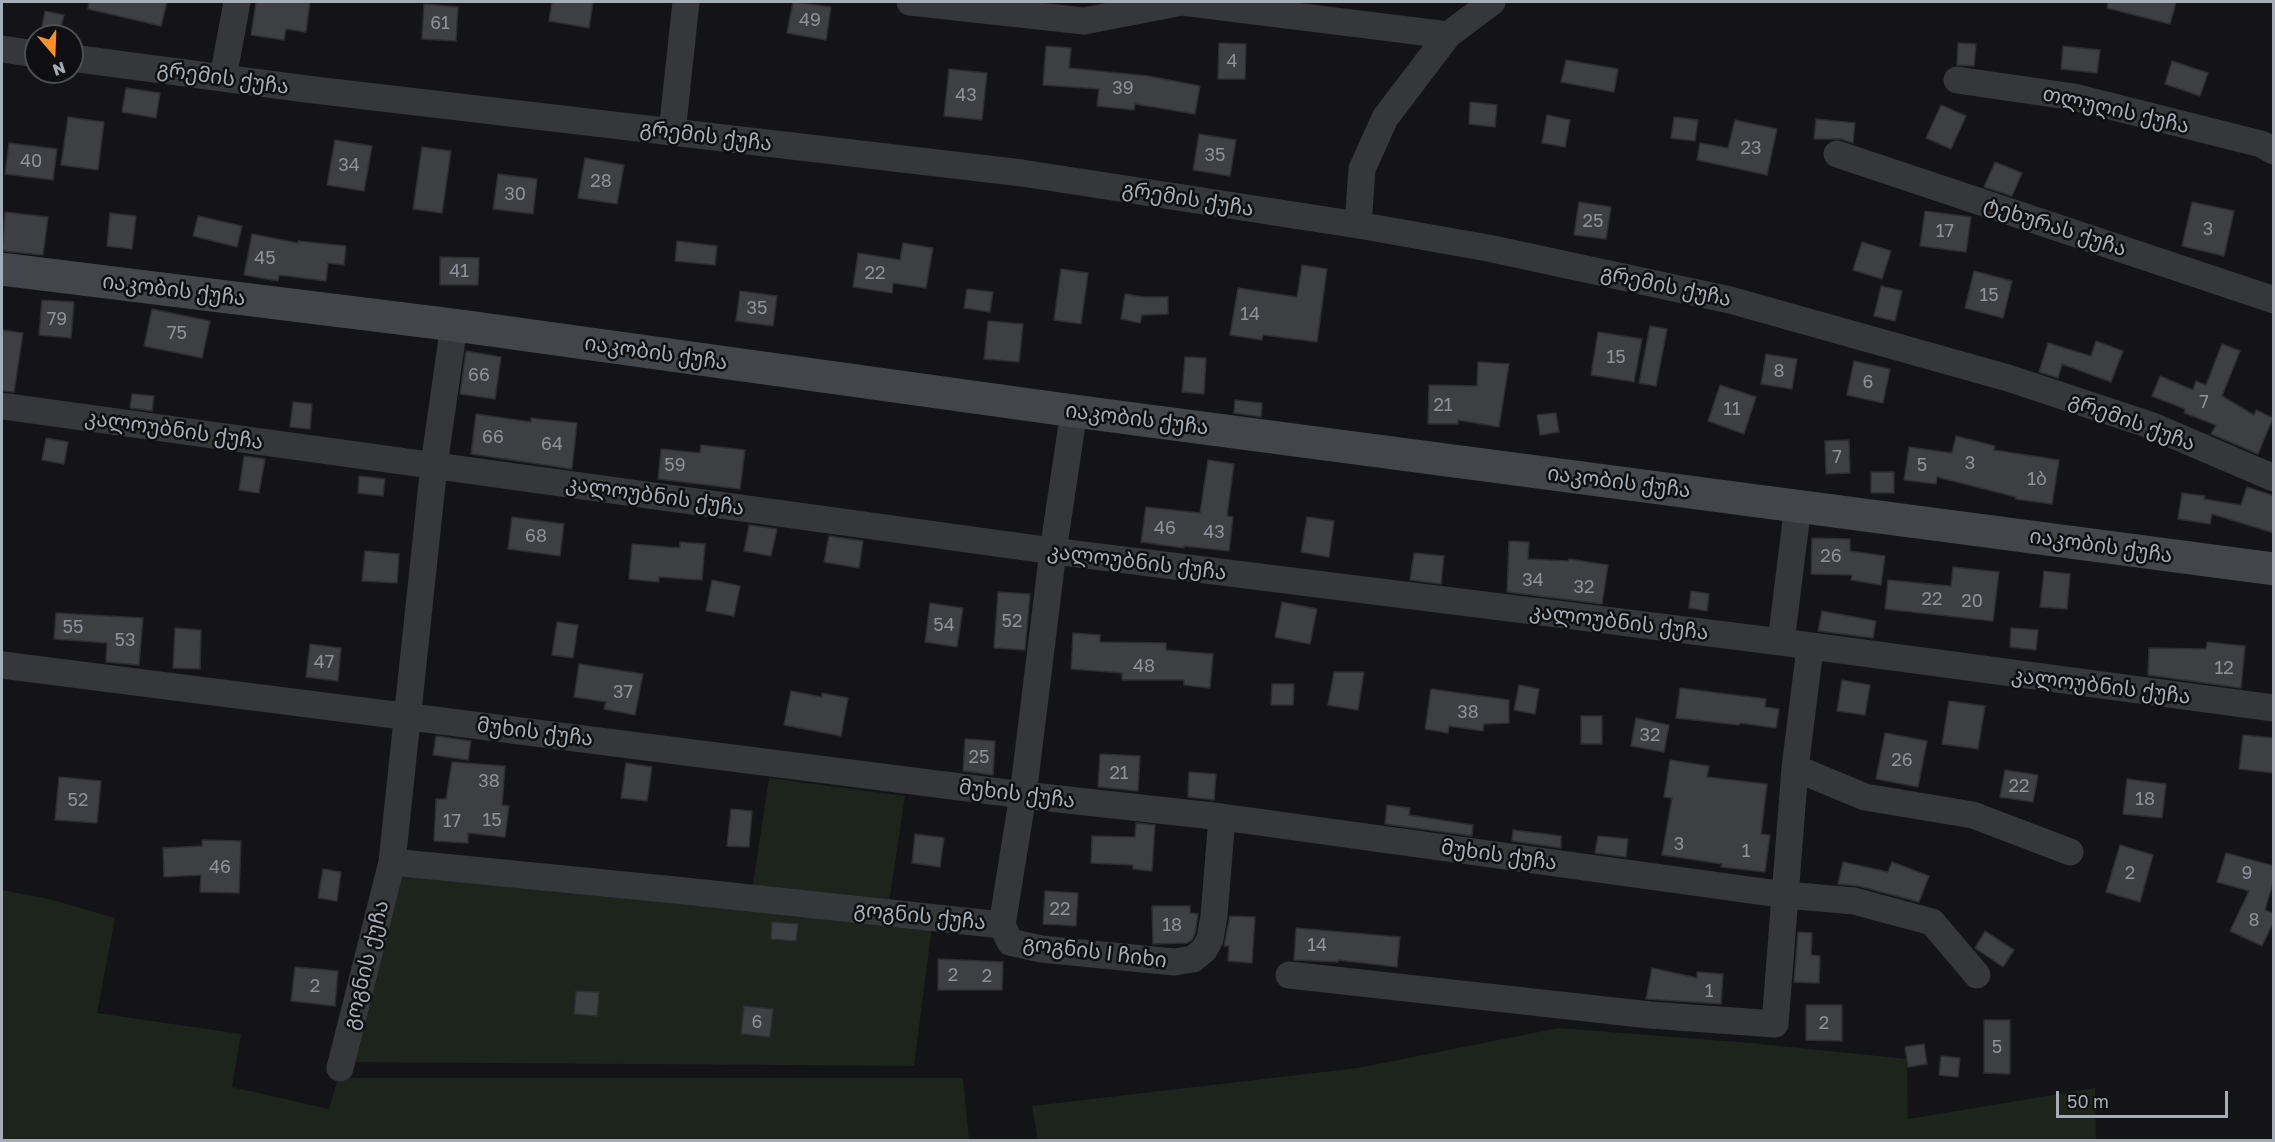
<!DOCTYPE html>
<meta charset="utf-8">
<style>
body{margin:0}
#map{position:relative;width:2275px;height:1142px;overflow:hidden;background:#141416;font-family:"Golos Text",sans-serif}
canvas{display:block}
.frame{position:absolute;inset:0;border:3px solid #a5adb7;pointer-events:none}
.north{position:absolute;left:24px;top:24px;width:60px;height:60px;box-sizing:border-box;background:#0f0f11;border:2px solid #4b4e53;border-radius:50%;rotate:161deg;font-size:16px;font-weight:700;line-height:24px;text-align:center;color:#a5adb7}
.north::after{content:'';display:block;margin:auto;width:21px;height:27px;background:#fd9025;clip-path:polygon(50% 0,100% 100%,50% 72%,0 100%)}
.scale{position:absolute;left:2056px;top:1091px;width:172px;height:27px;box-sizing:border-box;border:3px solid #a5adb7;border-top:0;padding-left:8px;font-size:18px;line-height:21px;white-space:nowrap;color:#a5adb7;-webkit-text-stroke:4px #0f0f11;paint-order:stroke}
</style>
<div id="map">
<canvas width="2275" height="1142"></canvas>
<div class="frame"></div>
<div class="north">N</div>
<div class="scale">50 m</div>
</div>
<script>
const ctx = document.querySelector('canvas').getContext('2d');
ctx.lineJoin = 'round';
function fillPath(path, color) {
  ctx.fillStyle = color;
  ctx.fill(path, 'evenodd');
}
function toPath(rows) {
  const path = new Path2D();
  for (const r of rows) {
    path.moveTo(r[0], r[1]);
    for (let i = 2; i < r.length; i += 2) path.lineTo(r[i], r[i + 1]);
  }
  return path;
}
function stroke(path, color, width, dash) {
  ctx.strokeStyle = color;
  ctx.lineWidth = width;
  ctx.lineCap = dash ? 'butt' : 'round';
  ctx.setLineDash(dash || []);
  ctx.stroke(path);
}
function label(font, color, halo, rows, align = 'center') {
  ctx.font = font + ' "Golos Text","Noto Sans Georgian",sans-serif';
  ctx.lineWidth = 5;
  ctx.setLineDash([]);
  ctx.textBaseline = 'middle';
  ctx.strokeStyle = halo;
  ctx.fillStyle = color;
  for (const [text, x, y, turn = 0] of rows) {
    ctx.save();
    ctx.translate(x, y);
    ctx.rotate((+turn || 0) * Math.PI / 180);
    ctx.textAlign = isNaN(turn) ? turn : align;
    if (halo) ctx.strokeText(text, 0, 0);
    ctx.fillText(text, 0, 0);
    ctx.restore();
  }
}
fillPath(toPath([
 [769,778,905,796,886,923,932,926,914,1066,351,1062,402,874,749,911],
 [2,890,49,899,115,918,97,1013,241,1034,232,1087,329,1109,338,1078,963,1078,969,1140,2,1140],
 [1559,1028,1751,1043,1907,1059,1908,1119,2095,1088,2096,1140,1038,1140,1032,1106,1358,1068]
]), '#1c241c');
const building = toPath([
 [89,2,167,2,161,26,88,9,89,2],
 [256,2,310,2,306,32,286,29,284,40,251,35,256,2],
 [552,2,593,2,589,28,549,21,552,2],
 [793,2,831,7,826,40,787,33,793,2],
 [2108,2,2176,2,2170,24,2107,8,2108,2],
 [424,4,458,7,456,41,422,39,424,4],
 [45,11,64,15,59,35,41,31,45,11],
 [1219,43,1246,44,1245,79,1218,79,1219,43],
 [1958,43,1976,44,1974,66,1957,65,1958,43],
 [1046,46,1071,48,1069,68,1148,76,1200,86,1195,114,1135,104,1134,110,1097,106,1099,89,1043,85,1046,46],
 [2063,46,2100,50,2097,73,2061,69,2063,46],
 [1566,60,1618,69,1614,92,1561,82,1566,60],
 [2172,61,2208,73,2200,96,2165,84,2172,61],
 [949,69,987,73,982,120,944,116,949,69],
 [126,88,160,93,156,118,122,112,126,88],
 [1470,102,1497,105,1495,127,1469,124,1470,102],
 [1941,105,1966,116,1951,149,1926,138,1941,105],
 [1547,115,1570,120,1565,147,1542,143,1547,115],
 [68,117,104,122,98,170,61,165,68,117],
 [1674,117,1698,120,1695,141,1671,138,1674,117],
 [1816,119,1855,123,1853,143,1841,139,1814,139,1816,119],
 [1735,120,1777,129,1767,175,1697,160,1700,143,1728,148,1735,120],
 [1199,134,1236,140,1230,176,1193,170,1199,134],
 [335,140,372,146,364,191,327,185,335,140],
 [9,143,57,149,53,180,5,174,9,143],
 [422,147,451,151,442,213,413,209,422,147],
 [585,158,624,165,617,204,578,198,585,158],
 [1995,162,2022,173,2012,196,1984,187,1995,162],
 [498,174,537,179,533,214,493,209,498,174],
 [1579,202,1611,207,1606,239,1574,235,1579,202],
 [2192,202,2234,211,2224,256,2182,246,2192,202],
 [1925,211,1971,217,1966,252,1920,246,1925,211],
 [5,212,48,217,43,255,2,251,5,212],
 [110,213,136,216,132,249,107,246,110,213],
 [198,216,242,226,237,247,193,236,198,216],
 [252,234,298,243,298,241,346,246,344,265,328,263,326,281,279,275,278,281,244,275,252,234],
 [677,241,717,246,715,265,675,261,677,241],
 [1862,242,1891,251,1882,279,1853,270,1862,242],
 [903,243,933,248,926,288,893,283,892,293,853,287,858,253,900,260,903,243],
 [440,257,479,258,478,285,440,285,440,257],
 [1302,265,1327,269,1317,342,1263,335,1262,340,1230,335,1238,288,1297,297,1302,265],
 [1061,269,1088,273,1081,324,1054,320,1061,269],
 [1974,271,2012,281,2003,318,1965,308,1974,271],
 [1881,286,1902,291,1895,321,1874,316,1881,286],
 [967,289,993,292,990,312,964,308,967,289],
 [740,291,777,296,773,326,736,321,740,291],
 [1125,294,1143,297,1168,297,1168,314,1142,315,1140,323,1121,319,1125,294],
 [42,300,74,302,71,338,39,335,42,300],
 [152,309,210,321,202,358,144,346,152,309],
 [988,321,1023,324,1019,362,984,359,988,321],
 [1650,326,1667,329,1656,386,1639,383,1650,326],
 [2,330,23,333,14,392,2,391,2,330],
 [1598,332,1642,339,1634,382,1591,375,1598,332],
 [2096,341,2123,351,2111,382,2062,364,2058,378,2039,372,2048,343,2091,356,2096,341],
 [2222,344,2240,351,2222,396,2254,415,2256,410,2273,418,2258,454,2211,434,2216,425,2184,413,2185,409,2152,396,2160,376,2193,390,2196,381,2206,385,2222,344],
 [466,351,501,357,495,399,460,394,466,351],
 [1766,354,1797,359,1792,389,1761,384,1766,354],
 [1185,357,1206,358,1204,394,1182,392,1185,357],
 [1854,361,1890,369,1883,403,1847,395,1854,361],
 [1478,362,1509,364,1499,427,1458,420,1458,424,1428,424,1429,385,1477,386,1478,362],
 [1720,385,1756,397,1744,434,1708,421,1720,385],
 [132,394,154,396,152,411,130,408,132,394],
 [1235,400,1262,403,1261,417,1234,413,1235,400],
 [293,402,312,404,310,429,290,427,293,402],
 [1556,413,1559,432,1540,435,1537,415,1556,413],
 [476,414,531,422,531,418,577,423,572,469,471,454,476,414],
 [1956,436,1995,446,1994,450,2059,460,2052,504,2015,499,2016,497,1937,477,1936,484,1904,480,1909,447,1952,453,1956,436],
 [46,438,68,442,64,464,42,460,46,438],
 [1849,440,1850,473,1826,474,1825,441,1849,440],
 [701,445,745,450,740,489,658,479,661,449,700,453,701,445],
 [244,456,265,459,259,493,239,490,244,456],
 [1208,460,1234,464,1227,516,1233,517,1229,551,1184,546,1184,548,1141,542,1146,507,1200,513,1208,460],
 [1871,472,1894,472,1894,493,1871,493,1871,472],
 [359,476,385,479,383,496,358,493,359,476],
 [2247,487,2274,496,2274,533,2212,514,2210,524,2178,519,2182,493,2205,496,2204,499,2241,505,2247,487],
 [512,517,564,524,560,556,508,549,512,517],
 [1307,517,1334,521,1329,557,1301,552,1307,517],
 [749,525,777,529,771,556,744,551,749,525],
 [829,536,863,541,859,568,824,562,829,536],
 [1812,538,1850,539,1850,551,1885,556,1881,585,1851,580,1852,575,1811,574,1812,538],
 [1509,541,1529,542,1528,559,1568,561,1569,559,1608,565,1602,604,1507,592,1509,541],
 [680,542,705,544,702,580,659,577,659,582,629,579,632,544,680,548,680,542],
 [365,551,399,554,397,583,362,581,365,551],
 [1414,553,1444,556,1441,584,1410,580,1414,553],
 [1953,567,1999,572,1993,621,1885,609,1888,580,1951,586,1953,567],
 [2044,571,2070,574,2067,609,2040,607,2044,571],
 [712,580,740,586,734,616,706,611,712,580],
 [1691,591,1709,594,1707,611,1689,608,1691,591],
 [998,592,1030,594,1025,650,994,648,998,592],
 [1282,602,1317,609,1310,644,1275,637,1282,602],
 [930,603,963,608,957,647,925,642,930,603],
 [1822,611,1876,621,1873,638,1818,631,1822,611],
 [56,613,143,618,139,665,106,662,107,643,54,639,56,613],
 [557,622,578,625,573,658,552,655,557,622],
 [175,628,201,630,200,669,173,668,175,628],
 [2011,628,2038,630,2036,650,2010,647,2011,628],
 [1073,633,1100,635,1100,642,1166,643,1166,650,1213,654,1210,688,1184,685,1184,680,1122,680,1122,673,1071,669,1073,633],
 [2207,642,2245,646,2241,688,2148,675,2149,648,2206,649,2207,642],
 [310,644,341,648,338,681,306,677,310,644],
 [579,664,643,674,635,715,604,709,606,702,574,697,579,664],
 [1334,672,1364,672,1358,710,1328,705,1334,672],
 [1842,680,1870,685,1865,715,1837,711,1842,680],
 [1272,684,1294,684,1293,705,1271,705,1272,684],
 [1519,685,1539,689,1535,714,1514,710,1519,685],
 [1680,688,1766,699,1765,707,1779,709,1776,728,1740,723,1739,725,1676,718,1680,688],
 [1431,689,1509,700,1509,723,1484,724,1483,731,1449,726,1448,733,1425,729,1431,689],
 [791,691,822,697,822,693,848,698,841,736,784,725,791,691],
 [1949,701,1985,706,1978,749,1942,744,1949,701],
 [1581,716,1602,716,1602,744,1581,744,1581,716],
 [1636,718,1669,725,1664,752,1631,746,1636,718],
 [1885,733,1927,741,1918,787,1876,779,1885,733],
 [2243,735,2274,738,2274,773,2239,769,2243,735],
 [436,736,471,741,468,760,433,755,436,736],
 [965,739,995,741,993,775,963,771,965,739],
 [1100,754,1140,756,1138,791,1098,787,1100,754],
 [1670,760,1709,766,1707,777,1767,784,1761,834,1770,835,1765,872,1721,867,1722,864,1662,855,1672,798,1664,797,1670,760],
 [452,762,505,766,502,805,509,806,505,837,468,833,468,843,434,841,436,799,446,799,452,762],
 [626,763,652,767,647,801,621,798,626,763],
 [2005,770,2038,775,2033,802,2000,797,2005,770],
 [1189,772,1216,774,1214,800,1188,797,1189,772],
 [59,777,101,781,97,823,55,820,59,777],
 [2127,779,2166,784,2162,818,2123,814,2127,779],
 [1387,805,1410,808,1409,815,1473,825,1472,836,1385,824,1387,805],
 [731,809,752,811,749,847,727,846,731,809],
 [1136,823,1155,825,1152,871,1133,869,1133,865,1091,863,1092,836,1135,837,1136,823],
 [1513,830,1561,836,1561,848,1512,841,1513,830],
 [915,834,944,838,940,867,912,863,915,834],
 [1598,836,1628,839,1626,857,1595,853,1598,836],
 [202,840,241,841,239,893,200,892,201,875,164,877,163,848,202,846,202,840],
 [2120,845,2153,855,2140,902,2106,892,2120,845],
 [2226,853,2274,866,2274,879,2265,910,2274,914,2274,921,2262,946,2230,931,2249,891,2217,882,2226,853],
 [1843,862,1888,872,1892,862,1929,876,1919,902,1858,886,1838,884,1843,862],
 [323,869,341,872,337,901,318,898,323,869],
 [1045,891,1078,893,1076,926,1043,924,1045,891],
 [1152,906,1190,906,1190,913,1198,914,1195,934,1192,940,1187,943,1153,944,1152,906],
 [1230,916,1255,917,1252,963,1228,961,1229,946,1224,946,1230,916],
 [772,922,798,924,796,941,771,939,772,922],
 [1296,928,1400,937,1397,967,1338,960,1338,962,1294,960,1296,928],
 [1985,931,2014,950,2003,967,1975,948,1985,931],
 [1798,932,1812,933,1811,955,1820,956,1819,983,1794,982,1798,932],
 [938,959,1003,962,1002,990,938,990,938,959],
 [295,967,338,971,335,1006,291,1001,295,967],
 [1652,968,1697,978,1697,972,1723,974,1721,1004,1646,999,1652,968],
 [576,991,599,992,597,1016,574,1014,576,991],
 [1806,1005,1842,1005,1842,1041,1806,1040,1806,1005],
 [744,1006,773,1009,770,1037,741,1034,744,1006],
 [1984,1020,2010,1020,2010,1074,1984,1073,1984,1020],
 [1924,1044,1927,1064,1908,1067,1905,1047,1924,1044],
 [1941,1056,1960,1058,1958,1077,1939,1075,1941,1056]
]);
fillPath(building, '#3e3f43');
stroke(building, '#2e2e32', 1.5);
stroke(toPath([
 [910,2,1084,21,1182,2,1448,35],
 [2,49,36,54],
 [72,58,306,89,1022,173,1358,225,1488,248,1730,300,2008,378,2150,425,2274,478],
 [223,78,237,2],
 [1957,80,2074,97,2261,144,2274,151],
 [672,132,686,2],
 [1837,154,2274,300],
 [1358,225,1362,169,1385,118,1448,35,1492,2],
 [2,406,1053,551,1781,642,2274,708],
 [1781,642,1798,505],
 [2,665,1023,795,1222,817,1786,895,1854,901,1932,922,1977,975],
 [1795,768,1865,797,1973,815,2070,852],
 [392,862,685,891,1002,925],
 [1002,925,1023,795,1053,551,1074,411],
 [1002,925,1010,942,1041,949,1174,962,1193,959,1204,950,1210,939,1214,916,1222,817],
 [1289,975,1650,1015,1775,1024,1795,768,1810,648],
 [340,1068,392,862,434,465,454,325]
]), '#35373b', 27);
stroke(toPath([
 [2,269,454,325,1074,411,2274,569]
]), '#42464b', 33);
label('18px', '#8b929a', null, [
 ["49",810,20],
 ["61",440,23],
 ["4",1232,61],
 ["39",1123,88],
 ["43",966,95],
 ["23",1751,148],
 ["35",1215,155],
 ["40",31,161],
 ["34",349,165],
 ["28",601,181],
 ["30",515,194],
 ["25",1593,221],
 ["3",2208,229],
 ["17",1945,231],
 ["45",265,258],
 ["41",459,271],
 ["22",875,273],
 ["15",1989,295],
 ["35",757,308],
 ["14",1250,314],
 ["79",57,319],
 ["75",177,333],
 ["15",1616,357],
 ["8",1779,371],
 ["66",479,375],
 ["6",1868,382],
 ["7",2204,402],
 ["21",1443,405],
 ["11",1732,409],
 ["66",493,437],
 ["64",552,444],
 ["7",1837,457],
 ["3",1970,463],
 ["59",675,465],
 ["5",1922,465],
 ["1ბ",2037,479],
 ["46",1165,528],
 ["43",1214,532],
 ["68",536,536],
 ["26",1831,556],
 ["34",1533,580],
 ["32",1584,587],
 ["22",1932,599],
 ["20",1972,601],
 ["52",1012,621],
 ["54",944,625],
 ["55",73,627],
 ["53",125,640],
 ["47",324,662],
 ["48",1144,666],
 ["12",2224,668],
 ["37",623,692],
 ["38",1468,712],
 ["32",1650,735],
 ["25",979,757],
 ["26",1902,760],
 ["21",1119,773],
 ["38",489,781],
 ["22",2019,786],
 ["18",2145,799],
 ["52",78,800],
 ["15",492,820],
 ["17",452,821],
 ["3",1679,844],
 ["1",1746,851],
 ["46",220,867],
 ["2",2130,873],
 ["9",2247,873],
 ["22",1060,909],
 ["8",2254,920],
 ["18",1172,925],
 ["14",1317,945],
 ["2",953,975],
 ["2",987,976],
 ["2",315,986],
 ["1",1709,991],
 ["6",757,1022],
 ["2",1824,1023],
 ["5",1997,1047]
]);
label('21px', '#a5adb7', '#0f0f11', [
 ["გრემის ქუჩა",223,78,8],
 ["თლუღის ქუჩა",2116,110,13],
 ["გრემის ქუჩა",706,136,7],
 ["გრემის ქუჩა",1188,199,9],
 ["ტეხურას ქუჩა",2055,227,18],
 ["გრემის ქუჩა",1666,286,12],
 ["იაკობის ქუჩა",174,290,7],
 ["იაკობის ქუჩა",656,353,8],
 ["იაკობის ქუჩა",1137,419,7],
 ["გრემის ქუჩა",2132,422,20],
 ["კალოუბნის ქუჩა",174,430,8],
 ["იაკობის ქუჩა",1619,482,7],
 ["კალოუბნის ქუჩა",655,496,8],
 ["იაკობის ქუჩა",2101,546,8],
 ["კალოუბნის ქუჩა",1137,562,7],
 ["კალოუბნის ქუჩა",1619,622,7],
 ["კალოუბნის ქუჩა",2101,686,7],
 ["მუხის ქუჩა",535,732,7],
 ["მუხის ქუჩა",1017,794,7],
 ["მუხის ქუჩა",1499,855,8],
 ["გოგნის ქუჩა",920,916,6],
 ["გოგნის I ჩიხი",1095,952,7],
 ["გოგნის ქუჩა",366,965,-76]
]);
</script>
